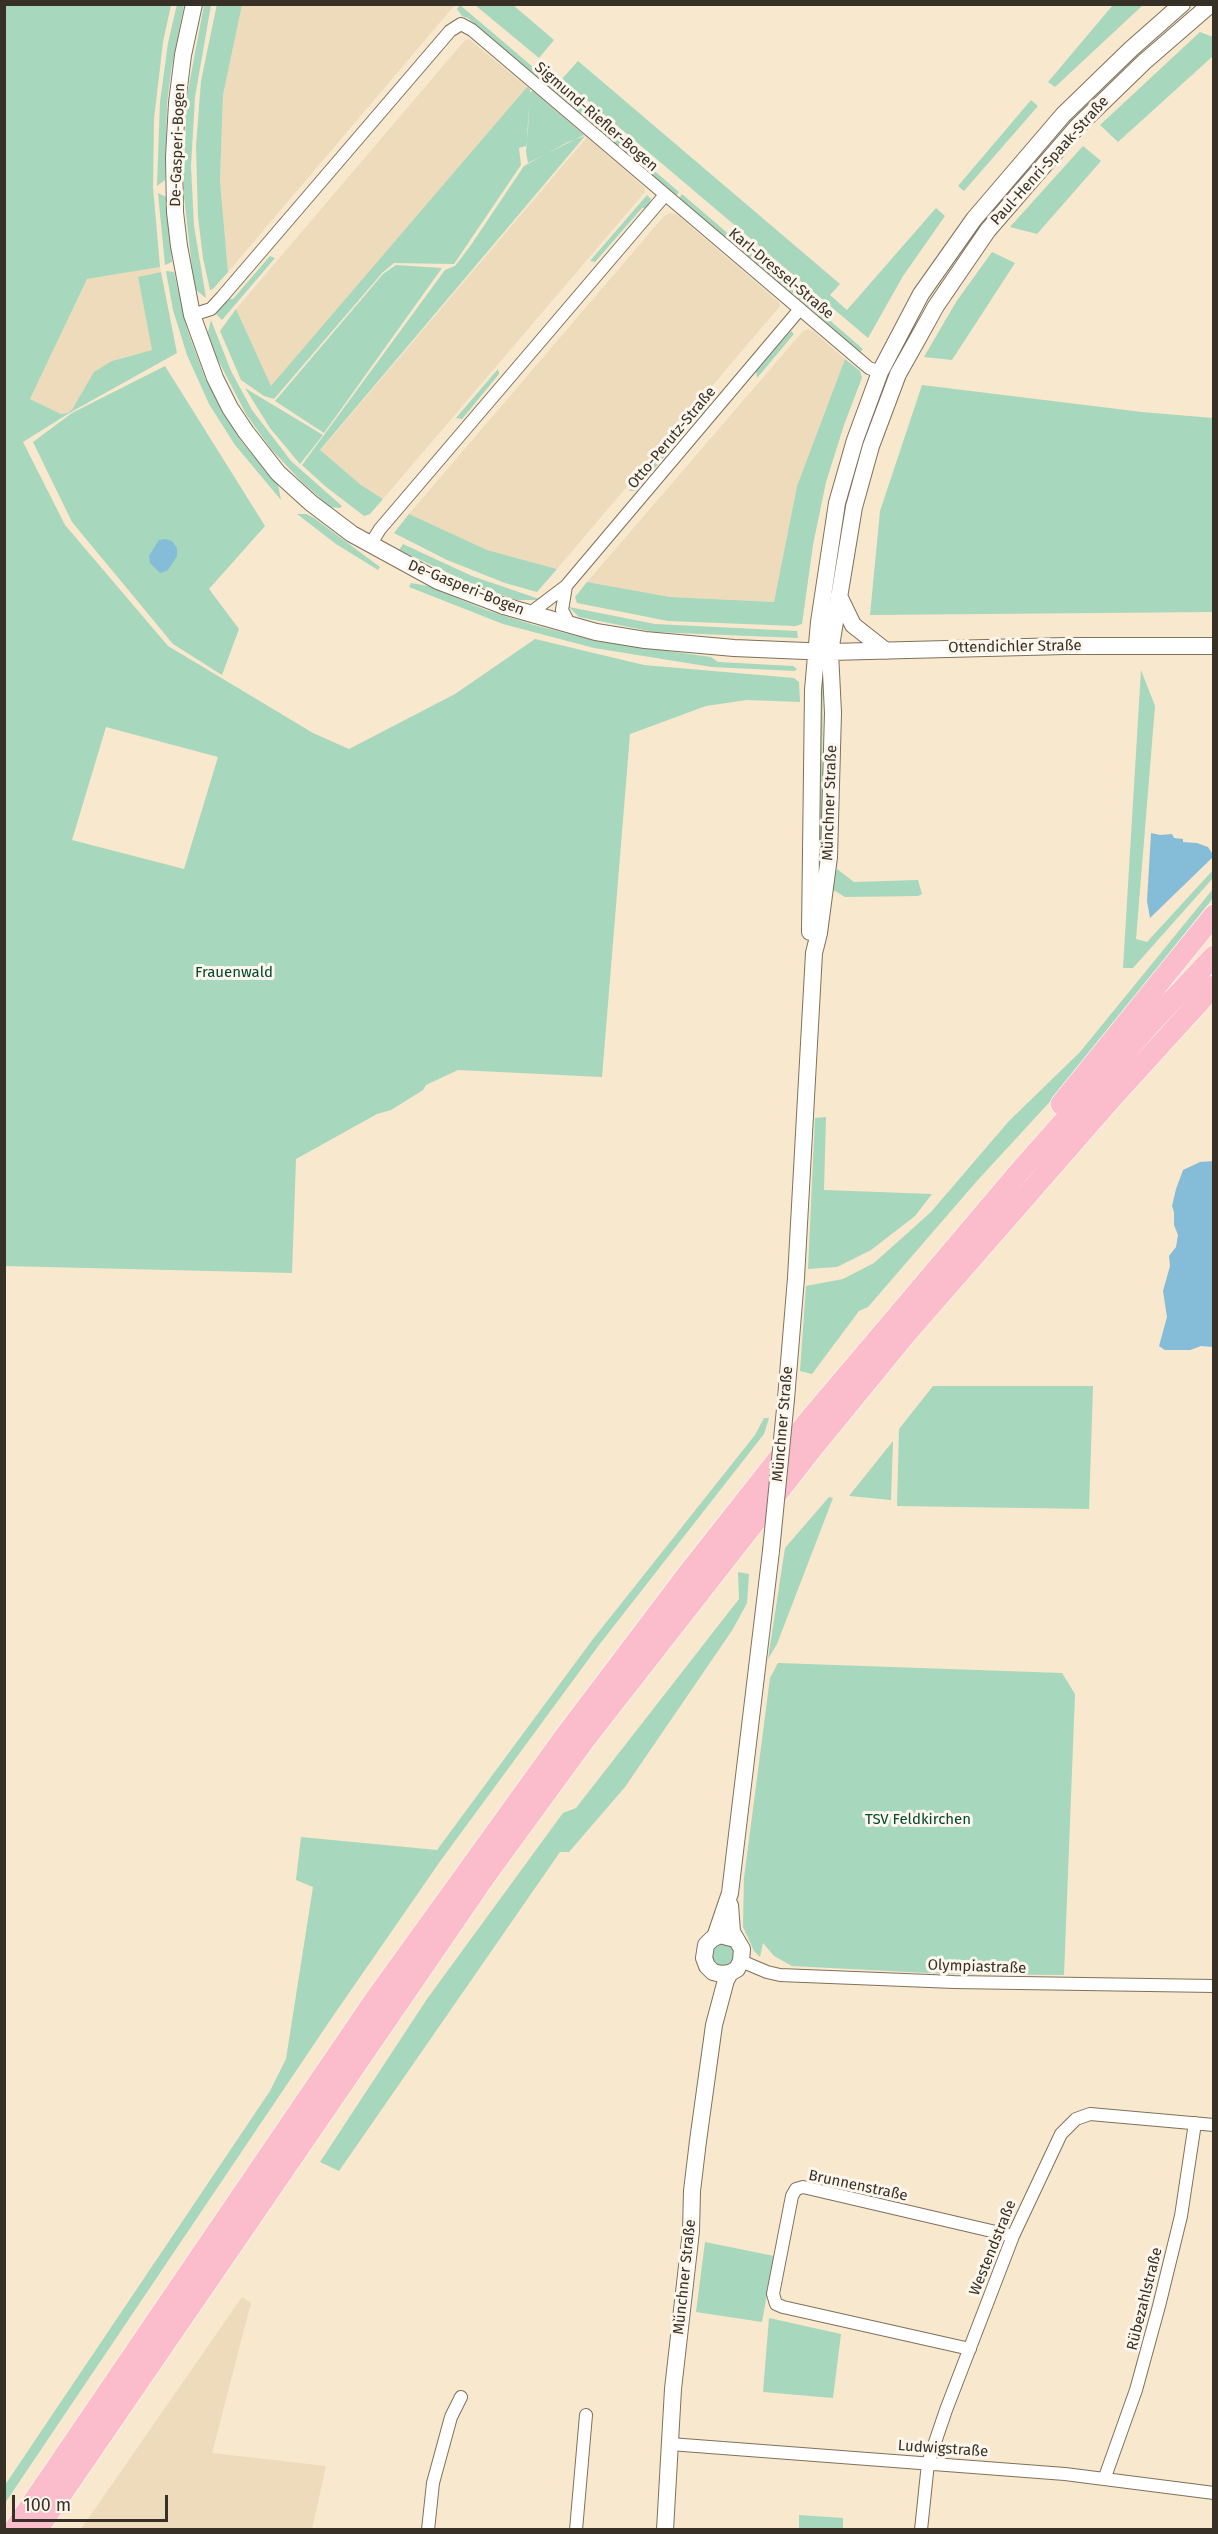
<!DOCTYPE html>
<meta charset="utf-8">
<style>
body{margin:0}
#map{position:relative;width:1218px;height:2534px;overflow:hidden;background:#f8e8ce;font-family:"Fira Sans",sans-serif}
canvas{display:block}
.frame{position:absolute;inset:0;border:6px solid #363027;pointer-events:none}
.scale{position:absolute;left:12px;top:2495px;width:156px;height:27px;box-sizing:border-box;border:3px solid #363027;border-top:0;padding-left:8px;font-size:18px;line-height:21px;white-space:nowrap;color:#363027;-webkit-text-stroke:4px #fdf6ec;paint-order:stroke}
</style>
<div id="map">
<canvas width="1218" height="2534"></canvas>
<div class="frame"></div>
<div class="scale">100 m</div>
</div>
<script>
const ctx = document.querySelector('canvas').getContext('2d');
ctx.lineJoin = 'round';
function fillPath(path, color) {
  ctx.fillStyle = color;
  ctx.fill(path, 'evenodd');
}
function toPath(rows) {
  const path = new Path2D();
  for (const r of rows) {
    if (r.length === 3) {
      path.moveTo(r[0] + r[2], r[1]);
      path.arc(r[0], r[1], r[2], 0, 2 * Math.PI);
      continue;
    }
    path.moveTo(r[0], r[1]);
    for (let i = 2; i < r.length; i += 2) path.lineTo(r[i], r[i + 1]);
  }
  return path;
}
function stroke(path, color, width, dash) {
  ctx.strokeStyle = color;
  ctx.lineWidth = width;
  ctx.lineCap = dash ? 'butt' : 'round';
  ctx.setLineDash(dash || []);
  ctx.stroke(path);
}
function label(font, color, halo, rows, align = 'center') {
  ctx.font = font + ' "Fira Sans",sans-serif';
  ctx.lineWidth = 6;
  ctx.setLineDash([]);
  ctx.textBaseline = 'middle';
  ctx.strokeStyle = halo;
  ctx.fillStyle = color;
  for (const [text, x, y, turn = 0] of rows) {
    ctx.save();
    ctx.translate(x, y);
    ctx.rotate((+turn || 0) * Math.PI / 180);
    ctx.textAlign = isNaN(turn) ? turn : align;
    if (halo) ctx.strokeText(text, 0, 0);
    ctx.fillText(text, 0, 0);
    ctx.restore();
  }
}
fillPath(toPath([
 [452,4,454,6,228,272,220,181,223,95,242,5],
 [469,39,527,87,271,387,236,309,465,40],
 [587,137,644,187,645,192,383,499,361,485,320,451],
 [670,213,676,214,779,302,780,306,557,569,487,550,409,514,664,216],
 [160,267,161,272,138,277,152,350,112,361,68,413,61,414,30,399,87,279],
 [808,329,813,331,845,359,797,486,774,602,670,597,587,582,803,331],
 [242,2297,251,2303,212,2453,326,2466,312,2529,81,2529]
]), '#eedbbb');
fillPath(toPath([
 [177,4,184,5,171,71,167,104,165,180,157,186,160,102,168,43],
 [217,4,242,5,223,95,220,181,228,272,213,289,210,290,203,258,198,217,196,146,201,81],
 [5,5,171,5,163,42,154,119,153,187,160,267,87,279,30,399,61,414,68,413,73,408,94,372,112,361,152,350,138,277,161,272,177,353,71,412,23,442,65,525,168,646,313,733,349,749,455,694,535,639,644,665,794,678,799,682,800,702,747,700,706,706,630,734,602,1077,458,1070,426,1085,423,1090,391,1110,377,1114,296,1159,292,1273,5,1266],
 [106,727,218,757,184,869,72,840],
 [204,5,211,5,195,97,191,166,194,226,206,298,196,290,192,267,184,196,184,165,187,96],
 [460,5,540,73,537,77,468,18,462,16,457,9],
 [475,5,513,5,554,40,539,58],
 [1113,5,1143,5,1055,87,1048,82],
 [1200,32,1213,37,1213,56,1118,142,1100,125],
 [578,61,840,284,830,295,847,310,936,208,945,216,903,276,868,338,562,79],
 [545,77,679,192,676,196,542,81],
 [527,87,530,89,528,130,526,146,519,148,521,165,454,264,394,263,382,273,274,399,264,396,241,380,220,331,236,309,271,386],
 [533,91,584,135,528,163,526,152,530,92],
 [1031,100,1038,106,964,191,958,186],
 [585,136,320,450,361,485,383,499,370,514,364,516,325,486,302,465,445,270,455,266,471,245,524,166,568,142],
 [1083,146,1101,161,1037,234,1010,227],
 [158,193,166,197,172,262,165,265],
 [682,194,795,291,792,294,679,198],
 [647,195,651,199,647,208,642,208,595,262,590,261],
 [992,252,1015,263,952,360,924,357,956,302],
 [270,256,275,258,222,320,216,314,229,299,233,299],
 [396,265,442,268,324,433,275,401,383,274],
 [166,271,174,272,187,329,205,378,241,441,278,485,281,500,235,445,209,404,187,355,173,310],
 [798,293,863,349,860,352,795,296],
 [211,320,231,371,252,410,291,461,342,506,340,508,330,507,301,481,271,449,246,414,215,354,208,332],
 [791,331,794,334,757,378,756,371],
 [845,359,860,371,862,378,845,422,826,482,813,545,802,624,795,626,668,621,577,603,575,597,587,582,670,597,774,602,797,486],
 [165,366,265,526,209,589,239,629,222,675,173,644,72,522,33,442,72,413],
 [498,369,499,374,462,419,456,418],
 [922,385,1142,412,1213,418,1213,612,870,615,880,511],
 [245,388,323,435,300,464,270,428],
 [669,444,670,450,635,491,629,491],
 [297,514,306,514,314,518,380,567,378,570,336,544],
 [409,514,487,550,557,569,537,592,505,583,447,560,394,533],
 [403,544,472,576,542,600,516,600,470,583,399,550],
 [411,583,428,586,486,610,534,625,596,641,711,657,718,662,793,666,797,669,795,671,712,667,594,648,503,624,409,587],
 [569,607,655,624,797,631,798,638,654,632,579,617],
 [1141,670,1155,706,1136,939,1147,942,1213,870,1213,878,1133,968,1123,968],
 [819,679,823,679,821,877,818,881],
 [837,869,854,882,918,880,922,894,918,896,845,897,830,888],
 [1213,889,1213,898,1069,1081,976,1182,868,1307,859,1311,812,1374,800,1371,806,1286,843,1279,874,1263,931,1212,1009,1121,1080,1052],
 [826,1117,824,1190,932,1194,915,1216,871,1250,837,1267,808,1269,815,1118],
 [933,1386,1093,1386,1089,1509,897,1506,899,1429],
 [764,1418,769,1418,764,1434,599,1645,441,1860,333,2016,5,2503,5,2485,270,2091,286,2059,313,1887,296,1880,301,1837,437,1850,593,1639,755,1435],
 [893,1441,891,1500,849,1496],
 [829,1497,833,1498,777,1644,768,1659,785,1548],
 [738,1572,749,1574,747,1603,733,1629,625,1787,569,1852,560,1852,339,2171,320,2162,427,1999,563,1813,576,1808,739,1599],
 [778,1663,1062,1673,1075,1694,1064,1975,947,1974,792,1966,774,1956,763,1943,760,1957,754,1951,743,1927,744,1878,770,1678],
 [723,1955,12],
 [705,2242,774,2256,762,2322,696,2312],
 [769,2318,841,2334,833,2398,763,2392],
 [799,2515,843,2518,843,2529,799,2529]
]), '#a7d7bc');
fillPath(toPath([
 [166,539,172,541,177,548,177,556,168,570,160,573,150,563,149,556,159,540],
 [1151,833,1160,835,1172,834,1174,838,1183,839,1183,842,1197,843,1208,847,1214,856,1150,918,1147,901],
 [1213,1161,1213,1347,1201,1346,1190,1350,1165,1350,1159,1346,1167,1317,1163,1291,1170,1266,1169,1256,1176,1247,1178,1235,1174,1225,1174,1212,1172,1206,1176,1189,1183,1170,1200,1162]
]), '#85bdd8');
const street = toPath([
 [192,315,211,309,222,297,450,31,461,24,472,30,869,368,880,372],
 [370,545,380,529,665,195],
 [566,586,562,610,570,625],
 [529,614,566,586,800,309],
 [741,1961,767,1972,780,1975,954,1982,1214,1986],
 [970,2349,783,2307,776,2304,773,2294,792,2196,796,2189,803,2187,1013,2236],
 [670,2444,1065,2474,1214,2493],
 [1105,2477,1136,2390,1159,2306,1181,2216,1195,2123],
 [428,2530,433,2483,451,2417,461,2397],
 [576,2530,586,2415],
 [921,2530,928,2463,946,2410,1013,2236,1061,2134,1076,2119,1090,2114,1214,2125]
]);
const secondary = toPath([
 [194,4,183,55,177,103,174,157,175,212,179,246,192,315,215,378,230,408,246,432,278,473,311,503,352,534,438,581,504,606,596,632,645,640,734,648,830,652,1065,646,1214,646],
 [839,596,853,625,886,651],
 [810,932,813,690,819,622,837,503,855,440,880,372,921,294,974,219,1063,115,1131,49,1182,4],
 [786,1399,796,1278,814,953,819,933,829,857,833,713,830,652,854,507,871,446,898,374,916,342,936,306,988,230,1077,127,1144,62,1211,4],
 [730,1905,732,1932,742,1949,741,1961,737,1969,730,1973,721,1974,713,1972,707,1966,704,1958,706,1945,712,1939,720,1935,735,1939],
 [715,1937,730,1893,771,1551],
 [665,2530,673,2389,691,2231,692,2191,698,2141,714,2025,726,1980,730,1973]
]);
const highway = toPath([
 [1061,1104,1214,915],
 [14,2530,374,2001,568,1732,689,1572,809,1420,1019,1172,1151,1023,1214,956],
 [37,2530,486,1875,586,1738,815,1445,905,1335,1111,1099,1214,986]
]);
stroke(street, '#7f715a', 14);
stroke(secondary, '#7f715a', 18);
stroke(highway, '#fff', 22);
stroke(street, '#fff', 12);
stroke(secondary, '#fff', 16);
stroke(highway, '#fbbccc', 21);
const secondaryBridge = toPath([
 [771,1551,786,1399]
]);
stroke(secondaryBridge, '#7f715a', 18, []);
stroke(secondaryBridge, '#fff', 16);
label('15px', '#363027', '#fdf6ec', [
 ["Sigmund-Riefler-Bogen",596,117,41],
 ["De-Gasperi-Bogen",178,145,-88],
 ["Paul-Henri-Spaak-Straße",1050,161,-48],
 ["Karl-Dressel-Straße",781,274,40],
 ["Otto-Perutz-Straße",672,438,-50],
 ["De-Gasperi-Bogen",466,588,22],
 ["Ottendichler Straße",1015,647,-1],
 ["Münchner Straße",830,803,-88],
 ["Münchner Straße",783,1424,-85],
 ["Olympiastraße",977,1967,2],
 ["Brunnenstraße",858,2186,12],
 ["Westendstraße",993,2248,-68],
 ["Münchner Straße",685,2277,-84],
 ["Rübezahlstraße",1145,2299,-76],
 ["Ludwigstraße",943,2449,4]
]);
label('15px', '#01482d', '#fdf6ec', [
 ["Frauenwald",234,973],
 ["TSV Feldkirchen",918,1820]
]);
</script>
